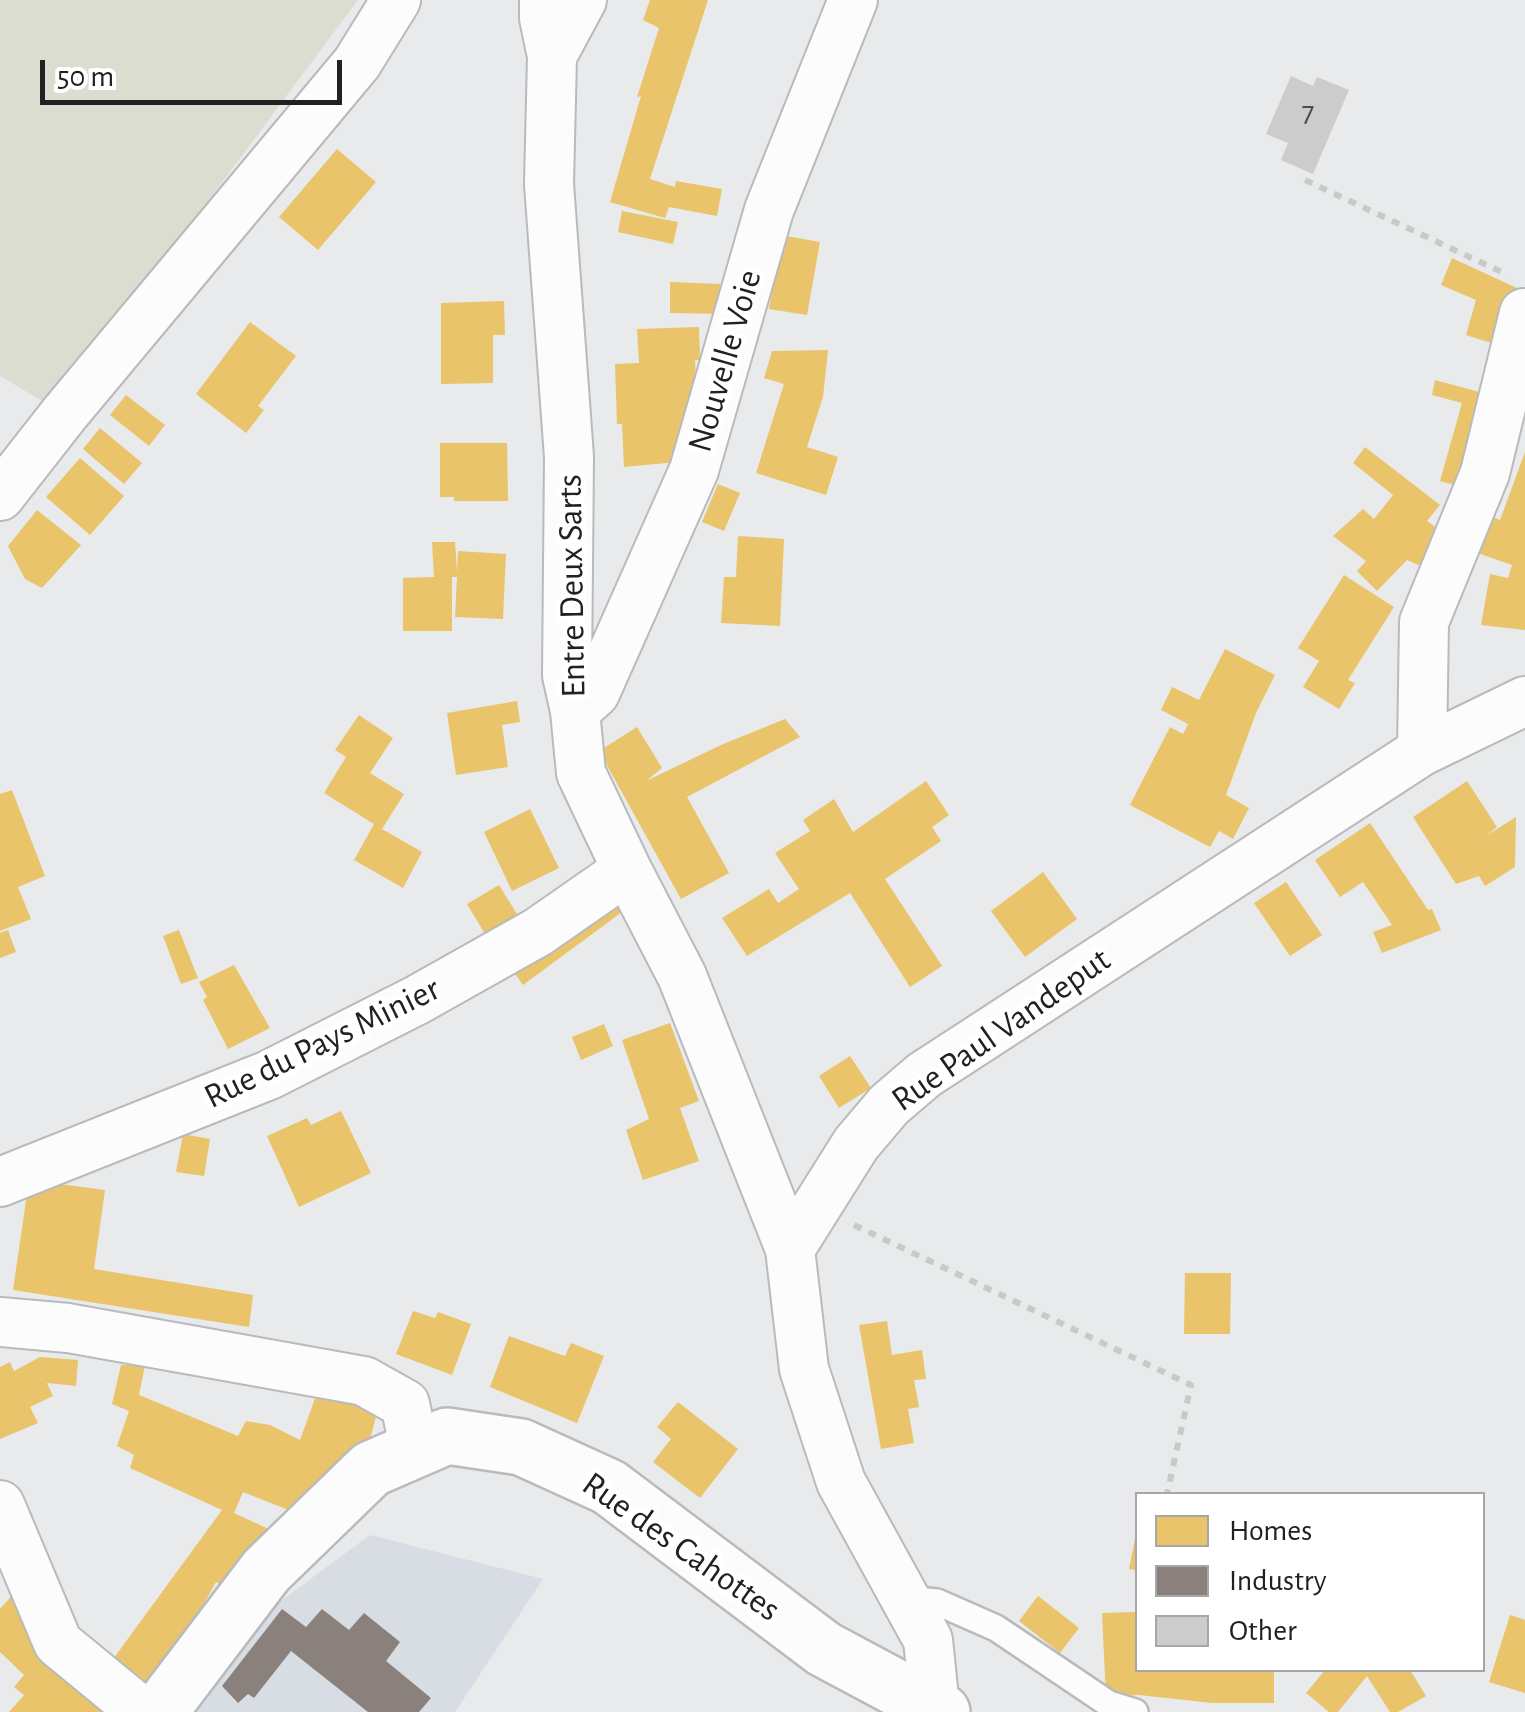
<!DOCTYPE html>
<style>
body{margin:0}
#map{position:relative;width:1525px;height:1712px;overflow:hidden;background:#e8eaec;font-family:"Alegreya Sans",sans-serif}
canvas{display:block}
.legend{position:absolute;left:1135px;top:1492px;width:350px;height:180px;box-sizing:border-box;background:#fff;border:2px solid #a6a6a7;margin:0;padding:12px 18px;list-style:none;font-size:30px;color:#202123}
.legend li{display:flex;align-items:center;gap:20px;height:50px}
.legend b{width:50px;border:2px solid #a6a6a7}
.scale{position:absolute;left:40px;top:60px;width:302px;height:45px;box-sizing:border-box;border:5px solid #202123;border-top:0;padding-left:12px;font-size:30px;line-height:35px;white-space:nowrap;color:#202123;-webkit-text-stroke:8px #fff;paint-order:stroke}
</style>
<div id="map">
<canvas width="1525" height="1712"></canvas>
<ul class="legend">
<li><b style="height:28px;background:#e9c46a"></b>Homes</li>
<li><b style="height:28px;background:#8a817c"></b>Industry</li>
<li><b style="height:28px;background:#ccc"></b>Other</li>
</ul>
<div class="scale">50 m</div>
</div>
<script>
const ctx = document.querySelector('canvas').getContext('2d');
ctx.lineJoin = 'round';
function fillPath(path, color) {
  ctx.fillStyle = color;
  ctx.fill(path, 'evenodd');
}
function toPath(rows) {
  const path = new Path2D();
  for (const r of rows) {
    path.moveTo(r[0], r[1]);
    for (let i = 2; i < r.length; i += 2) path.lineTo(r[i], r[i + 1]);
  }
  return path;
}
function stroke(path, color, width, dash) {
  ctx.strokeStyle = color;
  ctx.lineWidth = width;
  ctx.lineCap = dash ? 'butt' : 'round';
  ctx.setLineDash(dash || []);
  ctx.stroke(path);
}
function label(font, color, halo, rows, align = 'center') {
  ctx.font = font + ' "Alegreya Sans",sans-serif';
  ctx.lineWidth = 10;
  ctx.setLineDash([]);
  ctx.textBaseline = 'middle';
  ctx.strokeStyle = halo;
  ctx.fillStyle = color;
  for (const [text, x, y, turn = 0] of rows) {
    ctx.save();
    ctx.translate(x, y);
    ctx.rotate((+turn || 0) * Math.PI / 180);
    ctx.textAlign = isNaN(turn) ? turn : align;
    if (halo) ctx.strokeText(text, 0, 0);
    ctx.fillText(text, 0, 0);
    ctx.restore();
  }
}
fillPath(toPath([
 [370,1535,543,1579,455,1712,194,1712,278,1603]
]), '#d7dde3');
fillPath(toPath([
 [0,0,358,0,54,408,0,376]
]), '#dbddd1');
fillPath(toPath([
 [650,0,708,0,650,179,675,187,676,181,722,189,717,216,669,207,665,218,610,202,641,96,637,97,659,28,643,20],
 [337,149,376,182,318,250,279,217],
 [622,211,678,222,673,244,618,232],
 [781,235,820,242,807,315,769,309],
 [1452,258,1519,289,1504,347,1466,335,1476,300,1441,285],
 [670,282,720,284,719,314,670,313],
 [504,301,505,335,493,335,493,383,441,384,441,303],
 [250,322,296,356,258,406,264,410,246,433,196,394],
 [699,327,700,360,695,360,698,420,677,462,624,467,622,424,617,424,615,364,639,363,637,329],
 [828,350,823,397,807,447,838,457,826,495,756,473,784,384,764,378,772,351],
 [1435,380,1494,396,1469,489,1440,481,1462,403,1432,395],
 [126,395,165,425,149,446,110,415],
 [100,428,142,463,124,484,83,449],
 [440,443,507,443,508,501,454,501,454,497,440,497],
 [1365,447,1440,505,1427,521,1448,536,1430,570,1407,560,1377,591,1357,571,1366,561,1333,536,1363,509,1374,519,1393,495,1353,463],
 [1525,452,1525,630,1481,625,1490,574,1508,578,1512,565,1466,549,1479,512,1500,520],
 [80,458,124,496,90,535,46,497],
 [718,484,740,493,724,531,702,522],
 [37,510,81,545,42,588,25,579,8,546],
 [738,536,784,539,780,626,721,623,724,577,736,577],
 [432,542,455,542,457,572,458,551,506,554,503,619,455,617,457,577,452,577,452,631,403,631,403,578,434,577],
 [1344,575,1394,607,1348,680,1355,683,1339,709,1303,687,1319,661,1298,648],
 [1225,649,1275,675,1256,713,1226,795,1249,808,1233,839,1219,831,1210,847,1130,805,1170,727,1183,734,1188,724,1161,710,1172,687,1199,700],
 [517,701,520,722,502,725,508,767,456,775,447,713],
 [359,715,393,738,370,773,404,794,382,829,422,852,403,888,354,860,374,824,324,793,346,757,335,750],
 [785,719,800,737,687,797,729,873,681,899,599,751,637,727,662,768,646,781,721,745],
 [926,781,949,815,932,827,941,841,885,879,942,966,910,987,850,893,747,956,722,918,769,889,778,903,799,889,775,853,810,831,803,820,834,799,853,832],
 [1467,781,1497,827,1486,836,1516,817,1515,867,1485,886,1479,876,1456,884,1413,817],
 [12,790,45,876,18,887,31,919,0,931,0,794],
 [530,809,559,868,512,891,484,832],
 [1370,823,1428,910,1432,909,1441,930,1382,953,1373,932,1392,925,1363,882,1340,897,1315,860],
 [1043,872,1077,919,1025,957,991,911],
 [1286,882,1322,935,1290,956,1254,903],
 [499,885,517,914,485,934,467,904],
 [606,891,622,912,523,985,508,964],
 [8,930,16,952,0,958,0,933],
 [179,930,198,978,181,984,163,936],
 [234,965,270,1028,228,1049,203,1000,207,997,199,982],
 [670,1023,699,1101,680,1108,699,1161,643,1180,626,1130,649,1119,622,1040],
 [604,1024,613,1046,581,1060,572,1037],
 [850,1056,871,1088,839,1108,819,1076],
 [341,1111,371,1173,299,1207,267,1136,307,1118,311,1125],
 [183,1134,210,1139,204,1176,176,1172],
 [29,1180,105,1190,94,1269,253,1295,249,1327,13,1290],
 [1185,1273,1231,1273,1230,1334,1184,1334],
 [413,1311,435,1318,438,1312,471,1324,452,1375,396,1354],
 [887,1321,892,1355,922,1350,926,1379,914,1380,919,1407,908,1409,914,1443,881,1449,859,1325],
 [509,1336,565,1356,571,1343,604,1356,577,1423,490,1387],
 [40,1357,78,1360,76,1386,47,1383,53,1396,30,1407,38,1423,0,1439,0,1367,10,1362,14,1371],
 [121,1365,145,1365,139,1395,238,1436,246,1421,270,1425,300,1440,317,1393,379,1405,365,1459,291,1511,243,1492,234,1513,273,1531,231,1590,216,1582,153,1693,108,1666,222,1510,130,1468,134,1455,117,1446,129,1411,112,1404],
 [678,1402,738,1449,700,1498,653,1462,671,1439,657,1427],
 [1136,1533,1138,1533,1138,1571,1129,1569],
 [15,1592,118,1712,9,1712,24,1695,14,1687,24,1675,0,1652,0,1609],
 [1038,1596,1079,1628,1060,1653,1019,1621],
 [1135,1612,1138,1670,1274,1670,1274,1703,1212,1703,1139,1695,1106,1697,1102,1613],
 [1510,1615,1525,1620,1525,1693,1489,1682],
 [1325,1670,1410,1670,1426,1696,1398,1712,1390,1712,1367,1676,1338,1712,1329,1712,1306,1693]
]), '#e9c46a');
fillPath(toPath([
 [282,1609,306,1627,322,1609,349,1630,364,1613,400,1642,386,1661,431,1698,419,1712,368,1712,291,1651,254,1698,248,1694,238,1703,222,1686]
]), '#8a817c');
fillPath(toPath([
 [1291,76,1313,86,1317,77,1349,90,1313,174,1281,160,1288,143,1266,134]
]), '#ccc');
const service = toPath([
 [905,1599,937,1602,996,1628,1109,1704,1135,1712]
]);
const minor = toPath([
 [544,0,544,18,552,56,549,184,569,457,567,675,575,711,581,773,627,870,682,976,790,1249,804,1369,841,1482,928,1640,935,1708],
 [552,56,582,0],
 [0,496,65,413,357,63,396,0],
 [575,711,595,693,694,470,769,210,853,0],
 [1422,751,1424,622,1485,473,1524,313],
 [0,1182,269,1075,417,1000,538,932,627,870],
 [790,1249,856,1144,889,1105,924,1075,1422,751,1525,701],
 [0,1322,68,1328,364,1381,405,1404,415,1450],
 [0,1505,58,1643,142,1712]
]);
const tertiary = toPath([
 [159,1712,266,1571,371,1469,447,1436,521,1447,609,1487,824,1649,942,1712]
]);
stroke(service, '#b8babb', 30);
stroke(minor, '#b8babb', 52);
stroke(tertiary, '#b8babb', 60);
stroke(toPath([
 [1305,180,1508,275],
 [854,1225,1191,1385,1167,1494]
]), '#c8c9c9', 6, [8, 8]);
stroke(service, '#fcfcfc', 25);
stroke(minor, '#fcfcfc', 48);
stroke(tertiary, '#fcfcfc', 55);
label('30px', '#4b4c4d', null, [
 ["7",1308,112]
]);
label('35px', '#202123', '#fff', [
 ["Nouvelle Voie",725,361,-74],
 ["Entre Deux Sarts",572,586,-91],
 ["Rue Paul Vandeput",1001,1030,-35],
 ["Rue du Pays Minier",322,1043,-26],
 ["Rue des Cahottes",681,1547,35]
]);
</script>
